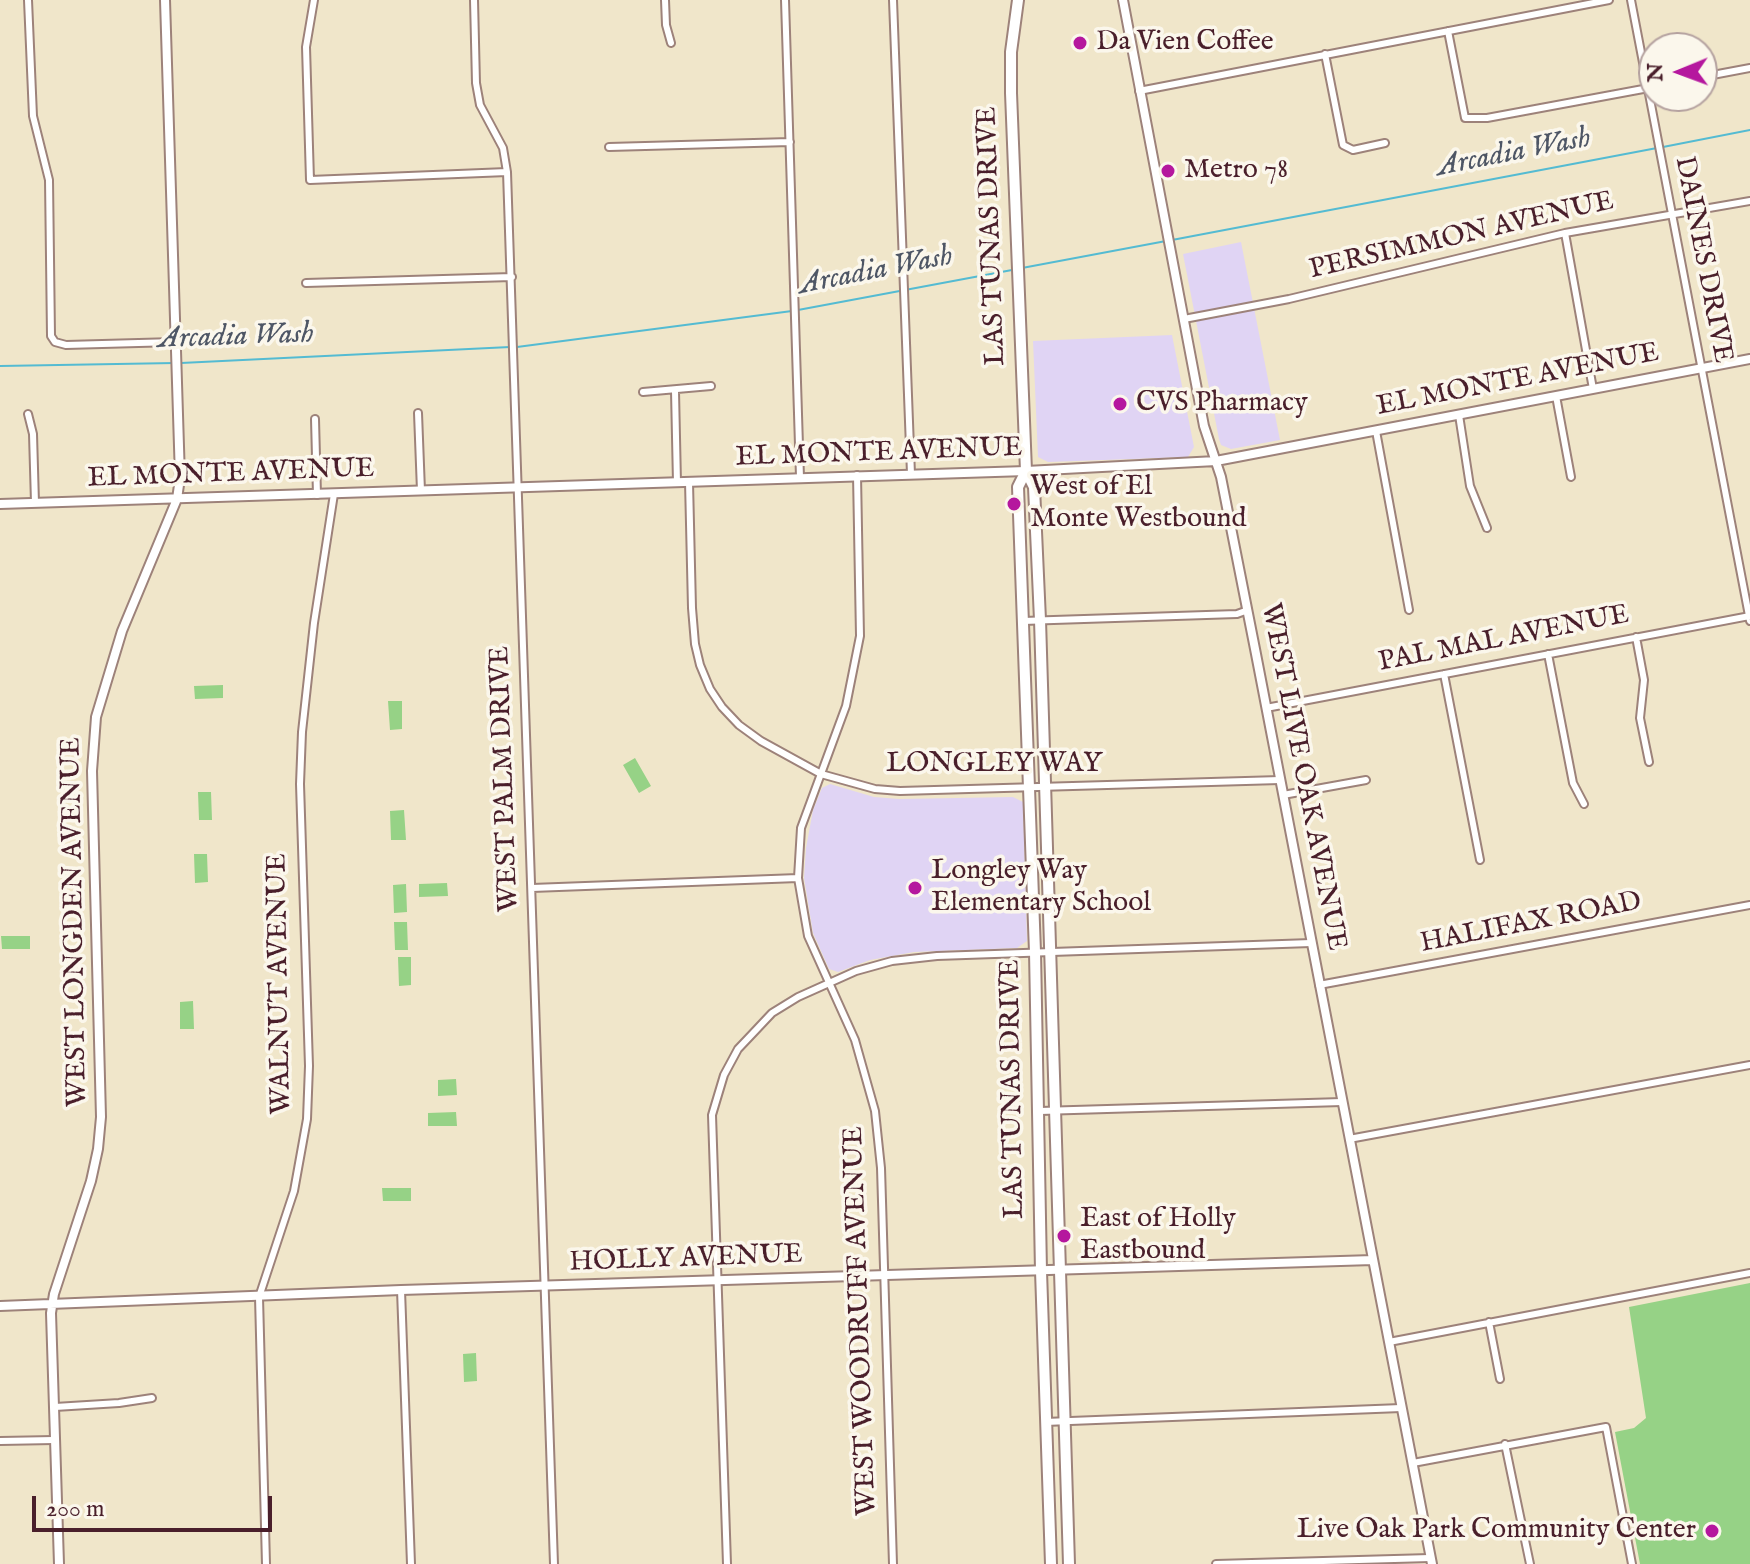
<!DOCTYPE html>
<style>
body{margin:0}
#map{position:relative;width:1750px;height:1564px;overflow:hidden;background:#f0e6ca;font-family:"IM FELL English",serif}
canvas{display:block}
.north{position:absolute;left:1638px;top:32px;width:80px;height:80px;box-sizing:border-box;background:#fbf7ec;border:2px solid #b4a19f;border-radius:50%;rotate:269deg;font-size:22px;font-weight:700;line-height:32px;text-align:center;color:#4a1f2b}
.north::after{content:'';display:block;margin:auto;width:28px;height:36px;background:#b5179e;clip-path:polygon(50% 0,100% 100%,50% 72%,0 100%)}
.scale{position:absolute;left:32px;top:1496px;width:240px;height:36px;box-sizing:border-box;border:4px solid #4a1f2b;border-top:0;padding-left:10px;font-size:24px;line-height:28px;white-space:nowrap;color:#4a1f2b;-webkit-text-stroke:6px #fbf7ec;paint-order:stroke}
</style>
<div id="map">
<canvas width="1750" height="1564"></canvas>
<div class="north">N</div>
<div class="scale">200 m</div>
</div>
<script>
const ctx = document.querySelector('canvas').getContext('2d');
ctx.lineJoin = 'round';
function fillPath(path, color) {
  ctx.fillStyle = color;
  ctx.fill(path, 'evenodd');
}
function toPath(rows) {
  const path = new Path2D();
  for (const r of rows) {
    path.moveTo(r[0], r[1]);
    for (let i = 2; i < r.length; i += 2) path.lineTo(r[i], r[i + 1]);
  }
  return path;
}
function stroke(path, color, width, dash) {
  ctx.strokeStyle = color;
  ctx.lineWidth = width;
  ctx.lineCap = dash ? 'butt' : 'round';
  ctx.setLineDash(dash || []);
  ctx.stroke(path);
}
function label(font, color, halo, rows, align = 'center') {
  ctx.font = font + ' "IM FELL English",serif';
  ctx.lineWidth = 7;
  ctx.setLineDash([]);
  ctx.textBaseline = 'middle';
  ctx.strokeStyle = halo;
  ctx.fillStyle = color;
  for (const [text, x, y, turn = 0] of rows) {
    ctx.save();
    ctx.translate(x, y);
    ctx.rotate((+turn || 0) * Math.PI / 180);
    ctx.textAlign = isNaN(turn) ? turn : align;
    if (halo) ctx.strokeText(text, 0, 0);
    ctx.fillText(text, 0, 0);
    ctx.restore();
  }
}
fillPath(toPath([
 [1241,242,1280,440,1231,449,1221,445,1219,439,1183,254],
 [1172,335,1194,447,1188,457,1048,462,1038,457,1033,341],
 [830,784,874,797,899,799,1013,797,1023,802,1027,941,1017,948,914,952,870,960,838,972,829,969,813,933,804,878,806,848,813,810,822,788]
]), '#e0d4f4');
fillPath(toPath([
 [223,685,223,698,195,699,194,686],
 [388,701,402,701,402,729,390,730],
 [635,758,651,786,639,793,623,765],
 [198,792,211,792,212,820,199,820],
 [404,810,406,840,391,840,390,811],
 [194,854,207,854,208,882,195,883],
 [447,883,448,896,419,897,419,884],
 [406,884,407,912,394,913,393,885],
 [394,922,407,922,408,950,395,950],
 [1,936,30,936,30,949,2,949],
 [398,957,411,957,411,985,399,986],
 [193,1001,194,1029,180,1029,180,1002],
 [456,1079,457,1095,438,1096,438,1080],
 [456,1112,457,1126,428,1126,428,1113],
 [382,1188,411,1188,411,1201,383,1201],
 [1750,1283,1750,1564,1640,1564,1615,1432,1634,1428,1646,1418,1629,1307],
 [476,1353,477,1381,464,1382,463,1354]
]), '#96d286');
stroke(toPath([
 [1663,147,1750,130],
 [1172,240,1657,148],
 [1022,268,1166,241],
 [798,310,1012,270],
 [517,347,792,311],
 [181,363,510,347],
 [0,366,175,363]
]), '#54bbd2', 2);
const minor = toPath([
 [28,0,33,116,49,180,51,336,55,342,66,345,175,342],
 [314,0,306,47,310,180,507,172],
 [474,0,476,83,480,105,503,148,507,172,554,1564],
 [665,0,666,25,671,43],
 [785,0,800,477],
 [893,0,911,474],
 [1631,0,1750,621],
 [1448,31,1465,118,1487,118,1654,87],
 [1325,54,1343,145,1353,150,1385,143],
 [1702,77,1750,68],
 [1139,91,1609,0],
 [609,147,790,142],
 [1565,233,1593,389],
 [306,283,512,277],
 [1184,319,1289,299,1565,233,1750,201],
 [675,391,677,483],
 [643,392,711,386],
 [1556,396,1571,477],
 [418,413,421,491],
 [28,414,33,434,35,503],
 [1459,415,1470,486,1487,528],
 [315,419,317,495],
 [1376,431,1409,610],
 [857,475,860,636,846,706,801,828,798,878,808,936,855,1040,875,1111,881,1168,893,1564],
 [689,482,692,608,695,644,700,665,710,689,722,707,739,725,761,741,821,774,875,789,900,791,1280,780],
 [1023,621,1237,614,1248,610],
 [1636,637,1644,680,1640,718,1649,762],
 [1548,654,1573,783,1584,804],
 [1444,674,1480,860],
 [1266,708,1750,616],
 [1283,795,1366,780],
 [532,888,798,878],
 [1319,985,1750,905],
 [1040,1111,1342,1102],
 [1349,1139,1750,1065],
 [401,1290,411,1564],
 [1489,1322,1500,1379],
 [1389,1342,1750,1273],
 [55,1407,119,1403,152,1398],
 [1045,1422,1401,1408],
 [0,1441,54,1440],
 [1505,1444,1530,1564],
 [1413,1463,1606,1427,1632,1564],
 [266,1564,259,1297,294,1191,307,1119,309,1066,300,784,302,732,314,623,334,494],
 [727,1564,712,1115,724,1075,738,1049,756,1030,772,1013,798,997,856,971,892,961,937,956,1311,943],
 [1216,1564,1430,1558]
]);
const tertiary = toPath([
 [1123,0,1204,426,1221,477,1256,654,1432,1564],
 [0,504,1026,471,1216,461,1750,359],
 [0,1306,401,1290,1373,1260],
 [59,1564,51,1313,54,1294,91,1181,98,1149,101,1117,92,771,96,717,122,631,177,499,180,478,165,0]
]);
const primary = toPath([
 [1018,0,1011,52,1011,93,1026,471,1034,487,1040,620,1069,1564],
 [1026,471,1018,487,1035,952,1041,1271,1051,1564]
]);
stroke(minor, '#9d827a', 10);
stroke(tertiary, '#9d827a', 12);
stroke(primary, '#9d827a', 14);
stroke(minor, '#fff', 6);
stroke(tertiary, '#fff', 8);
stroke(primary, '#fff', 10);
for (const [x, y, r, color] of [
 [1080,43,8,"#b5179e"],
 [1168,171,8,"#b5179e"],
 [1120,404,8,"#b5179e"],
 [1014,504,8,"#b5179e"],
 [915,888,8,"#b5179e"],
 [1064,1236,8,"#b5179e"],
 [1712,1531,8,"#b5179e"]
]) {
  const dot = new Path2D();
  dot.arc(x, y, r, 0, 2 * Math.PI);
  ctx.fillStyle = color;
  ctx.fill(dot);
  stroke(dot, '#fbf7ec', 3);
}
label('28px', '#4a1f2b', '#fbf7ec', [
 ["Da Vien Coffee",1096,43],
 ["Metro 78",1184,171],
 ["CVS Pharmacy",1136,404],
 ["West of El",1030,488],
 ["Monte Westbound",1030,520],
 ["Longley Way",931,872],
 ["Elementary School",931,904],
 ["East of Holly",1080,1220],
 ["Eastbound",1080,1252],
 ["Live Oak Park Community Center",1696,1531,"right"]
], 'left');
label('28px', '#4a1f2b', '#fbf7ec', [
 ["LAS TUNAS DRIVE",993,236,-92],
 ["PERSIMMON AVENUE",1462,237,-13],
 ["DAINES DRIVE",1702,260,79],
 ["EL MONTE AVENUE",1518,381,-11],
 ["EL MONTE AVENUE",879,454,-2],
 ["EL MONTE AVENUE",231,475,-2],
 ["PAL MAL AVENUE",1504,640,-11],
 ["LONGLEY WAY",994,765],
 ["WEST LIVE OAK AVENUE",1302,777,79],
 ["WEST PALM DRIVE",506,779,-92],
 ["WEST LONGDEN AVENUE",76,922,-91],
 ["HALIFAX ROAD",1531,924,-11],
 ["WALNUT AVENUE",281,984,-91],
 ["LAS TUNAS DRIVE",1014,1089,-91],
 ["HOLLY AVENUE",686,1260,-2],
 ["WEST WOODRUFF AVENUE",862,1321,-92]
]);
label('italic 30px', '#4e5665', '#fbf7ec', [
 ["Arcadia Wash",1514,154,-11],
 ["Arcadia Wash",876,272,-11],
 ["Arcadia Wash",236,338,-2]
]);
</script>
